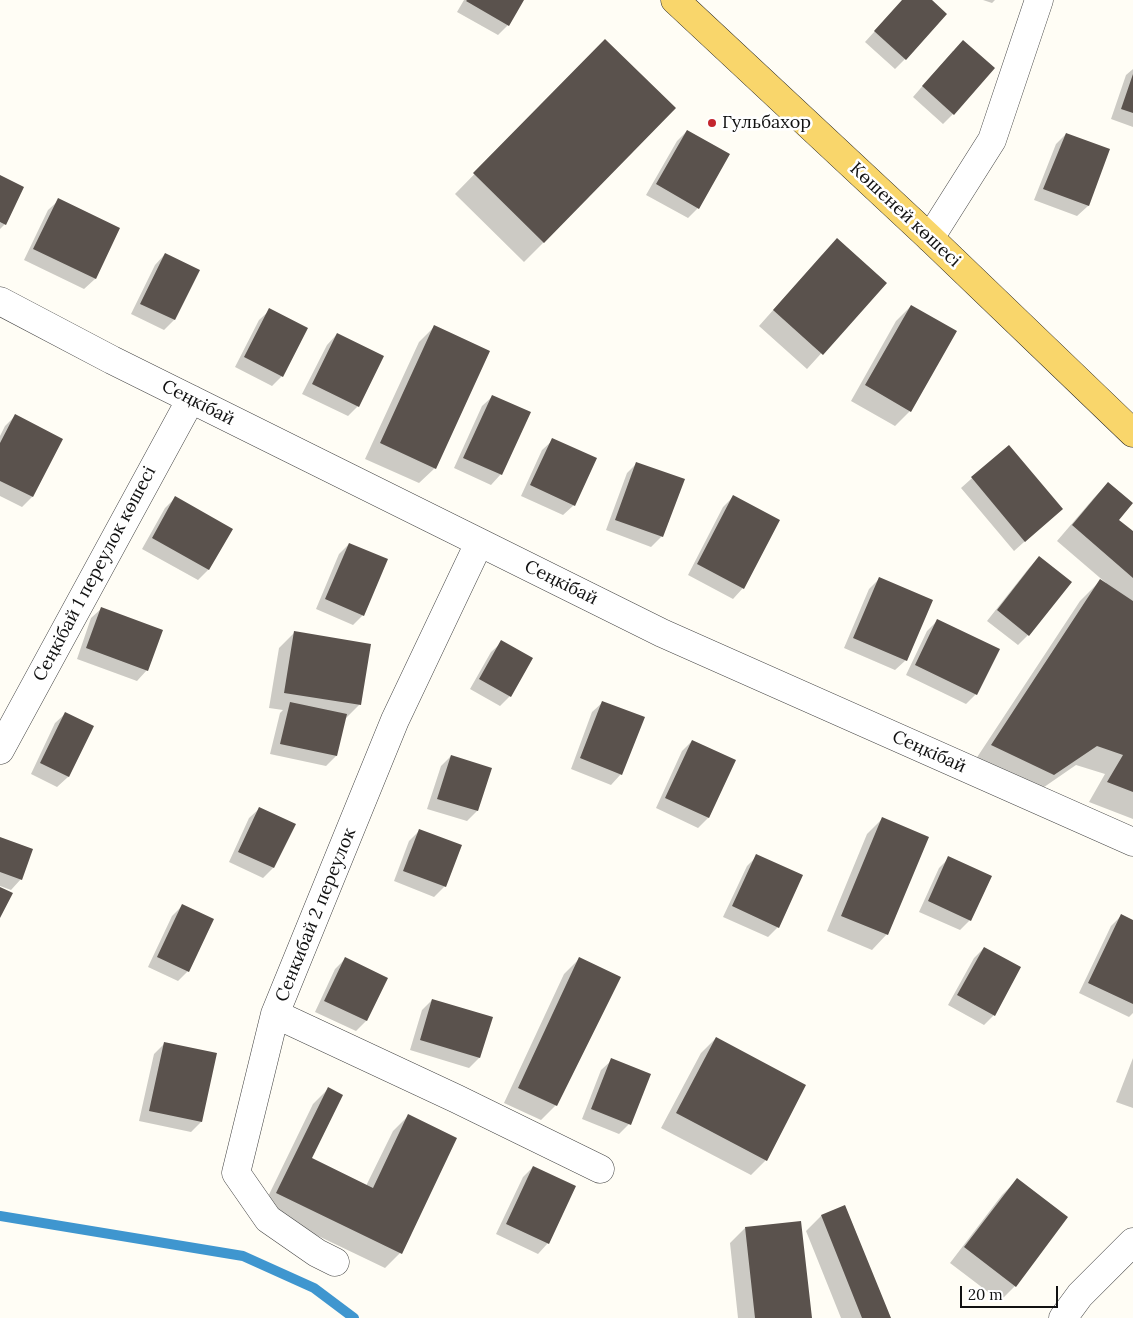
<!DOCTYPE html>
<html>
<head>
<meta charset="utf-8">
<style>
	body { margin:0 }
	#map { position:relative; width:1133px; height:1318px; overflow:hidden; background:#fffdf5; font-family:Lora,serif }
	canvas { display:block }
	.scale { position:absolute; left:960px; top:1286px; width:98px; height:22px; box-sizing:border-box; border:2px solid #111; border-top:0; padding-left:6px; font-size:15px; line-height:18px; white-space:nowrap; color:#111; -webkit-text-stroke:4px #fff; paint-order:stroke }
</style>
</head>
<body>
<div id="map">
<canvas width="1133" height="1318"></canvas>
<div class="scale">20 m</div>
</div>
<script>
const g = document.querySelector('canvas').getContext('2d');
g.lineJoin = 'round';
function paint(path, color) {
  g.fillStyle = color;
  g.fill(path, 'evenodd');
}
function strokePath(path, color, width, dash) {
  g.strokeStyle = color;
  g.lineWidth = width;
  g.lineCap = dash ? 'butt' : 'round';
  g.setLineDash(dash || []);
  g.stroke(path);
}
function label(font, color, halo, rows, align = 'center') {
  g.font = font + ' Lora,serif';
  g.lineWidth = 5;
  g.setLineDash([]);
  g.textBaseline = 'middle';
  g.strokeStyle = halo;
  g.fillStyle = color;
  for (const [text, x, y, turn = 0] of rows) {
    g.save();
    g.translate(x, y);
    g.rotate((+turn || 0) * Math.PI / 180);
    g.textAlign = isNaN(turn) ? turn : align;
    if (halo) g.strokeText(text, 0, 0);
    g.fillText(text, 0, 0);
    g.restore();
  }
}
const shadow = new Path2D(`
	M 464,0 L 523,0 L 508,25 L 498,35 L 457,12 Z
	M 903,0 L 930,0 L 905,59 L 895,69 L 865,42 Z
	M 983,0 L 995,0 L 992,3 Z
	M 953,51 L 953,114 L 943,124 L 913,97 Z
	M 586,60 L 544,242 L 524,262 L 455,194 Z
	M 1133,69 L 1133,127 L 1111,119 L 1126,75 Z
	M 687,131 L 698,208 L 688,218 L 646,195 L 677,141 Z
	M 1066,134 L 1109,150 L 1088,206 L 1077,216 L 1034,200 L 1056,144 Z
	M 0,177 L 5,224 L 0,229 Z
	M 59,200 L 119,229 L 95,279 L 84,289 L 24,260 L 48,210 Z
	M 165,254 L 198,270 L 174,320 L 164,330 L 131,314 L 155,265 Z
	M 822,255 L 885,283 L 807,369 L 759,326 Z
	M 911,306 L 910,411 L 895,426 L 851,401 L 896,321 Z
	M 270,310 L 282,376 L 272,386 L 235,367 L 259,320 Z
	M 434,327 L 435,468 L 419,483 L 365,459 L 419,342 Z
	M 337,334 L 358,406 L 348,416 L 302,394 L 327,345 Z
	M 493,396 L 501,474 L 491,485 L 454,468 L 482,406 Z
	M 15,416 L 61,439 L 32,497 L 22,507 L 0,496 L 0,436 L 5,426 Z
	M 553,440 L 574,505 L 563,515 L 521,496 L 542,450 Z
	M 1008,446 L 1061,509 L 1014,551 L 961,488 Z
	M 637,463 L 662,536 L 651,547 L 606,530 L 627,473 Z
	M 1108,483 L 1118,520 L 1133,533 L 1133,819 L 1089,802 L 1105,774 L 1076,765 L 1034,794 L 972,765 L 1080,601 L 1100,581 L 1105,584 L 1106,583 L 1057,541 L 1093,499 Z
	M 733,497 L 743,588 L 733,599 L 688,575 L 723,507 Z
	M 175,498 L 231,529 L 208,570 L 198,580 L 142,549 L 165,508 Z
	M 349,544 L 363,615 L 353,625 L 316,609 L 339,554 Z
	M 1039,557 L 1028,635 L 1018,645 L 987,621 L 1029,568 Z
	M 879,579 L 906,660 L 895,670 L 844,648 L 869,589 Z
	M 102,608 L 147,670 L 137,681 L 77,659 L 91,618 Z
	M 938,620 L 976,694 L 966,704 L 906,675 L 927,631 Z
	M 294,633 L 360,704 L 345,719 L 336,756 L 326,766 L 270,754 L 280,713 L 283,710 L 269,708 L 279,648 Z
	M 502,642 L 510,696 L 500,706 L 470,689 L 491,652 Z
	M 603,702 L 621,774 L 611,785 L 571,769 L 592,712 Z
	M 66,713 L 92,726 L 68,777 L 57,787 L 31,774 L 55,723 Z
	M 692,741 L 734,761 L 708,818 L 698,828 L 656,808 L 682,751 Z
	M 451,756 L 477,811 L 467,821 L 427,809 L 441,766 Z
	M 260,808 L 273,868 L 263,878 L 229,862 L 249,818 Z
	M 883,818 L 887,934 L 872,950 L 827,931 L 867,834 Z
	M 419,831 L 445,886 L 434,897 L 394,881 L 409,841 Z
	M 0,838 L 21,879 L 11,890 L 0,886 Z
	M 757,856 L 778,927 L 768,937 L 723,917 L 747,866 Z
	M 949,858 L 970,920 L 960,930 L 919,912 L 939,868 Z
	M 182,906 L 188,971 L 178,981 L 148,967 L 172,916 Z
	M 1121,916 L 1133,921 L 1133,1013 L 1129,1017 L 1079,993 L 1111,926 Z
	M 984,948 L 994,1015 L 984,1025 L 948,1005 L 974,958 Z
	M 345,959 L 386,978 L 366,1021 L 356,1031 L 315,1012 L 335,969 Z
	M 579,959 L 556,1105 L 541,1120 L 504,1103 L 564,974 Z
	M 432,1000 L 491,1018 L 479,1058 L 469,1068 L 410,1050 L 422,1010 Z
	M 716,1038 L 766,1160 L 751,1175 L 661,1128 L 701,1053 Z
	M 164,1044 L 201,1122 L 191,1132 L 139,1121 L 154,1054 Z
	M 1133,1058 L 1133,1108 L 1116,1102 Z
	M 612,1060 L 629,1124 L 619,1134 L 582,1119 L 601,1070 Z
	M 328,1089 L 311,1159 L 366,1186 L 393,1131 L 408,1116 L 400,1253 L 385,1268 L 262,1209 L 313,1104 Z
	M 533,1167 L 548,1243 L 538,1254 L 496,1234 L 523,1177 Z
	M 1017,1180 L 1015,1286 L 1000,1301 L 950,1263 L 1002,1195 Z
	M 845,1206 L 890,1318 L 841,1318 L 806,1231 L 821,1216 Z
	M 745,1228 L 810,1318 L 738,1318 L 730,1243 Z`);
const stream = new Path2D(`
	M 0,1216 L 243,1256 L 314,1288 L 354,1318`);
const building = new Path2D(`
	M 467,0 L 524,0 L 509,26 L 466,1 Z
	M 902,0 L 932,0 L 947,14 L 906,60 L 874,31 Z
	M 605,39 L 676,108 L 544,243 L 473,173 Z
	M 963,40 L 995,68 L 954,115 L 922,86 Z
	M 1133,74 L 1133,113 L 1121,109 Z
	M 687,130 L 730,154 L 699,209 L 656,184 Z
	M 1066,133 L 1110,149 L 1089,206 L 1043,189 Z
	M 0,175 L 24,187 L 6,225 L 0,222 Z
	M 58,198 L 120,228 L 96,279 L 33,249 Z
	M 837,238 L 887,283 L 823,355 L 773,310 Z
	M 165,253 L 200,270 L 175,320 L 140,304 Z
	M 911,305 L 957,331 L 911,412 L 865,385 Z
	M 269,308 L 308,328 L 283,377 L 244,357 Z
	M 434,325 L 490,351 L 436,469 L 380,443 Z
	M 337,333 L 384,356 L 359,407 L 312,384 Z
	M 492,395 L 531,412 L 502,475 L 463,458 Z
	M 15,414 L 63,439 L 33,497 L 0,481 L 0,443 Z
	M 552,438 L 597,458 L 575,506 L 530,485 Z
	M 1009,445 L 1063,509 L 1025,542 L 971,477 Z
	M 636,462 L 685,479 L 663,537 L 615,520 Z
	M 1108,482 L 1133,503 L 1119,520 L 1133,531 L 1133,578 L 1072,525 Z
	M 733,495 L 780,520 L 744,589 L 697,564 Z
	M 175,496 L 233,529 L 209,570 L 152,538 Z
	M 349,543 L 388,559 L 364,616 L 325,599 Z
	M 1039,556 L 1072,582 L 1029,636 L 997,610 Z
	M 879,577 L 933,600 L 907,661 L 853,638 Z
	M 1100,579 L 1133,601 L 1133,792 L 1107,782 L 1123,755 L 1097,746 L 1054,775 L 991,745 Z
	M 101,607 L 163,630 L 148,671 L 86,648 Z
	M 937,619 L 1000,649 L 977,695 L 915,665 Z
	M 294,631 L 371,644 L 361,705 L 284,693 Z
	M 501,640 L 533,658 L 511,697 L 479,679 Z
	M 602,701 L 645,717 L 622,775 L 580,758 Z
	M 290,702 L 347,714 L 337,756 L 280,744 Z
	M 65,712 L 94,726 L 69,777 L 40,763 Z
	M 692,740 L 736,760 L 709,818 L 665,798 Z
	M 451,755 L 492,768 L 478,811 L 437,799 Z
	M 259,807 L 296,824 L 274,868 L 238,852 Z
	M 882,817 L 929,837 L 888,935 L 841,916 Z
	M 419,829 L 462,845 L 446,887 L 403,871 Z
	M 0,837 L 33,849 L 22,880 L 0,872 Z
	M 756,854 L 803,875 L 779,928 L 732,906 Z
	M 948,856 L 992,876 L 971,921 L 928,901 Z
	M 0,887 L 13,893 L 0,918 Z
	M 182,904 L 214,919 L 189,972 L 157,957 Z
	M 1121,914 L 1133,920 L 1133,1004 L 1088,983 Z
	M 984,947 L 1021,967 L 995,1016 L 957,995 Z
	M 345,957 L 388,978 L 367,1021 L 324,1001 Z
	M 579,957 L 621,977 L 557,1106 L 518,1088 Z
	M 432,999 L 493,1017 L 480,1058 L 420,1040 Z
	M 716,1037 L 806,1085 L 767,1161 L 676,1113 Z
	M 164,1042 L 217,1053 L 202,1122 L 149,1111 Z
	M 611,1058 L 651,1074 L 631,1125 L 591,1109 Z
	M 328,1087 L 343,1095 L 312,1158 L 373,1188 L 408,1114 L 457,1138 L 402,1254 L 276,1193 Z
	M 533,1166 L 576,1186 L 549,1244 L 506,1224 Z
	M 1017,1178 L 1068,1217 L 1016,1287 L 964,1247 Z
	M 845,1205 L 891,1318 L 862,1318 L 821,1215 Z
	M 801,1221 L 812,1318 L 755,1318 L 745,1227 Z`);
const minor = new Path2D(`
	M 930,238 L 992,140 L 1039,0
	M 0,301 L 112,360 L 662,633 L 1133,842
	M 0,750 L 191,399
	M 275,1014 L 457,1099 L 600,1169
	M 335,1262 L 317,1253 L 268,1219 L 236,1173 L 275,1014 L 395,720 L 479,543
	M 1063,1318 L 1080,1295 L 1133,1242`);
const major = new Path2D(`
	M 675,0 L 930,238 L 1133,433`);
const markers = [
	[712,123,5,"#c4262e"]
];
const poiNames = [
	["Гульбахор",722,123]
];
const streetNames = [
	["Көшеней көшесі",905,215,43],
	["Сеңкібай",198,403,27],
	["Сеңкібай 1 переулок көшесі",95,574,-62],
	["Сеңкібай",561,583,26],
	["Сеңкібай",929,752,24],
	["Сенкибай 2 переулок",316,915,-68]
];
paint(shadow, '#0003');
strokePath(stream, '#3f96cf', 10);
paint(building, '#5a524d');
strokePath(minor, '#444', 29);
strokePath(major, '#222', 29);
strokePath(minor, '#fff', 28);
strokePath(major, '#f9d66b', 28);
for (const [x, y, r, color] of markers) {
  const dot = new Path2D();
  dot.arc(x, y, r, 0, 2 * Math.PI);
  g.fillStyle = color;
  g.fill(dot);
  strokePath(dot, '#fff', 2);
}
label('18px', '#111', '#fff', poiNames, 'left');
label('18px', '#111', '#fff', streetNames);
</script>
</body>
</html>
